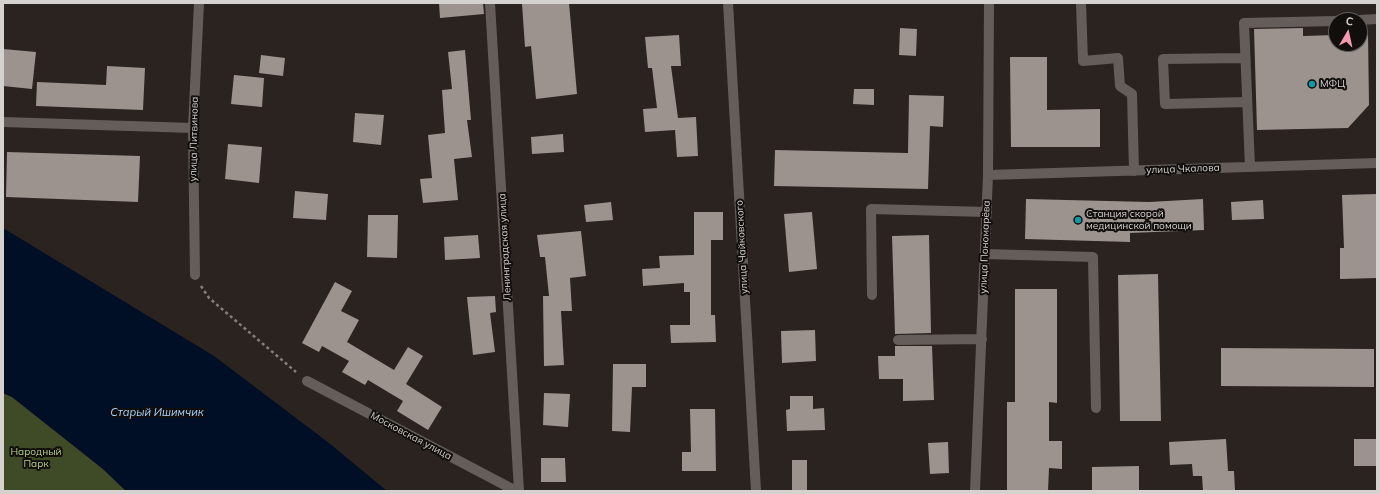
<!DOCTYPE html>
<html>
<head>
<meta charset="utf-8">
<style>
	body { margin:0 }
	#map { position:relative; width:1380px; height:494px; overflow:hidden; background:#2a2320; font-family:Mulish,sans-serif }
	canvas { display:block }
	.frame { position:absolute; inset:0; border:4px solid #d5d1cf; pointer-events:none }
	.north { position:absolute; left:1328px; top:12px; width:40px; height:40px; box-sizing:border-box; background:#110e0c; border:1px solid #5f5c5a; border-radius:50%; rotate:9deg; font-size:11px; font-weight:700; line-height:16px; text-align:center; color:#d5d1cf }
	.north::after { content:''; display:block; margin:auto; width:14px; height:18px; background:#f39aac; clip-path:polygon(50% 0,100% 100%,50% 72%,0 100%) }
</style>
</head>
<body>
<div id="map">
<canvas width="1380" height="494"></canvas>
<div class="frame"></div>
<div class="north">С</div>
</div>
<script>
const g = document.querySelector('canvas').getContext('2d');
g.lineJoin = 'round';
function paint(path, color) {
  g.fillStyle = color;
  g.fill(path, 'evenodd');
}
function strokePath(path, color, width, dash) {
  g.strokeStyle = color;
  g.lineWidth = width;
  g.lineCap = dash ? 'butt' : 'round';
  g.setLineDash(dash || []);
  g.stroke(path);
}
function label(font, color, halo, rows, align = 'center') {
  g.font = font + ' Mulish,sans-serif';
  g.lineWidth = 4;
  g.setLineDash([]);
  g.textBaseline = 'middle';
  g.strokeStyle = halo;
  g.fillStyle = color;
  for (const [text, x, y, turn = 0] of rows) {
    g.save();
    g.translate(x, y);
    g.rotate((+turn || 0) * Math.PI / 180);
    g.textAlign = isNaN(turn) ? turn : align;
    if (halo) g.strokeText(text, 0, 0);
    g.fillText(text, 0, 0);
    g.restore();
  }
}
const green = new Path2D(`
	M 3,393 L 12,397 L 103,469 L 126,491 L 3,491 Z`);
const water = new Path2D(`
	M 3,228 L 214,356 L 329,443 L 387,491 L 126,491 L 103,469 L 12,397 L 3,393 Z`);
const building = new Path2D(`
	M 439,3 L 483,3 L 484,14 L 440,18 Z
	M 569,3 L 577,94 L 536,99 L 531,46 L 525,47 L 522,4 Z
	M 900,28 L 917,29 L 916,56 L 899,55 Z
	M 1303,28 L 1303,36 L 1336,35 L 1336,44 L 1360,44 L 1360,34 L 1368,34 L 1369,105 L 1348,128 L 1257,130 L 1254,29 Z
	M 679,35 L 681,66 L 671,66 L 678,118 L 696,117 L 698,156 L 677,157 L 675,130 L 645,132 L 643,109 L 657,108 L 652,68 L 648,68 L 645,37 Z
	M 3,49 L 36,52 L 32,89 L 3,86 Z
	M 465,50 L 471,120 L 467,120 L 472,157 L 454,159 L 458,200 L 423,203 L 420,179 L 432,178 L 428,135 L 445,133 L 442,90 L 452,89 L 448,52 Z
	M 261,55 L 285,58 L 283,76 L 259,73 Z
	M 1010,57 L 1047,57 L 1047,110 L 1100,109 L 1100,147 L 1011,147 Z
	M 107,66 L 145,68 L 143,110 L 36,106 L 37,82 L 106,85 Z
	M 234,75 L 264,78 L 262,107 L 231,104 Z
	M 854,89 L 874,89 L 874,105 L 853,104 Z
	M 909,95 L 944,96 L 943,127 L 930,126 L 928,189 L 774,186 L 775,150 L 908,153 Z
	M 355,113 L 384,115 L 381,145 L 353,142 Z
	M 563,134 L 564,152 L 532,154 L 531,137 Z
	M 228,144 L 262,147 L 259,183 L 225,179 Z
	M 7,152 L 140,156 L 138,202 L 6,197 Z
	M 295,191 L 328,194 L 326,220 L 293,218 Z
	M 1377,194 L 1377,278 L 1340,279 L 1340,248 L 1344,248 L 1342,195 Z
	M 1026,199 L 1149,202 L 1203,199 L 1204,230 L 1130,233 L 1130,242 L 1025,239 Z
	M 1263,200 L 1264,219 L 1232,220 L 1231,202 Z
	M 611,202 L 613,220 L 586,222 L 584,205 Z
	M 694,212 L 723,212 L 723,240 L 711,240 L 711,315 L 715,315 L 716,342 L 671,343 L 670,325 L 690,325 L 690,292 L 684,292 L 684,283 L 643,286 L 642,269 L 660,268 L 659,256 L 694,255 Z
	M 812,212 L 817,269 L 789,272 L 784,214 Z
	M 368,215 L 398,215 L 397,258 L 367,257 Z
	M 581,231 L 586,276 L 570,278 L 572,311 L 561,311 L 564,365 L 544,366 L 543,296 L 549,296 L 545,257 L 540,257 L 537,235 Z
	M 478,235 L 480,258 L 445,260 L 444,237 Z
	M 929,235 L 931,333 L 895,334 L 892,236 Z
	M 1158,274 L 1161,421 L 1120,421 L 1118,275 Z
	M 335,282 L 352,291 L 341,311 L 359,320 L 347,342 L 394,370 L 408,347 L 423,356 L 406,384 L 442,407 L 428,430 L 397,411 L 403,401 L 368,380 L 365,385 L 342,372 L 349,361 L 322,346 L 319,352 L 302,343 Z
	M 1015,289 L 1057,289 L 1057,403 L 1049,402 L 1049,441 L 1062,441 L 1062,469 L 1049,468 L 1048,491 L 1007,491 L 1007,402 L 1015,402 Z
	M 495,296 L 496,312 L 490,313 L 495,352 L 473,355 L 467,297 Z
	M 815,330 L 816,361 L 782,363 L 781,331 Z
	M 895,346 L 932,346 L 934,400 L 903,401 L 903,379 L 879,379 L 878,356 L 895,356 Z
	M 1221,348 L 1374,349 L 1374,387 L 1221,386 Z
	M 613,364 L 646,364 L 646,387 L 632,387 L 630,432 L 612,431 Z
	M 544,393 L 570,394 L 568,427 L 543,425 Z
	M 790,396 L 813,396 L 813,409 L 824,408 L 825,430 L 787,431 L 786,410 L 790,409 Z
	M 690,409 L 715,409 L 716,471 L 682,471 L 682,452 L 691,452 Z
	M 1226,439 L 1228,471 L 1234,471 L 1235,491 L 1203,491 L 1202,476 L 1193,476 L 1192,464 L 1170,465 L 1169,442 Z
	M 1354,439 L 1377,439 L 1377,466 L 1354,466 Z
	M 948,442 L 949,473 L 930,474 L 928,443 Z
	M 541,458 L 565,458 L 566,482 L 541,482 Z
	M 792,460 L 807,460 L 807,491 L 792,491 Z
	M 1139,466 L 1139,491 L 1092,491 L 1092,467 Z`);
const path = new Path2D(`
	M 201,286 L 209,298 L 296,372`);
const minor = new Path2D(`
	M 490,3 L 519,491
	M 728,3 L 756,491
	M 1081,3 L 1083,61 L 1118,58 L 1120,86 L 1132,94 L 1134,171
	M 1359,20 L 1377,19
	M 1245,58 L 1163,59 L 1165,104 L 1247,102
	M 3,122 L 193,128
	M 1250,167 L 1244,23 L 1336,21
	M 988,175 L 1377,163
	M 985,254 L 1093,257 L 1096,408
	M 195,275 L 193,128 L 199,3
	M 872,295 L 871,209 L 987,212
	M 898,340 L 982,339
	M 307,381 L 516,491
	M 975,491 L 988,175 L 989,3`);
const markers = [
	[1312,84,4,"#0f9aa8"],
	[1078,220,4,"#0f9aa8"]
];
const poiNames = [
	["МФЦ",1320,84],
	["Станция скорой",1086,214],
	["медицинской помощи",1086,226]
];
const streetNames = [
	["улица Литвинова",194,139,-89],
	["улица Чкалова",1183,169,-2],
	["Ленинградская улица",505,247,-93],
	["улица Чайковского",742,247,-93],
	["улица Пономарёва",985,247,-88],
	["Московская улица",411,436,28]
];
const parkNames = [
	["Народный",36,452],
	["Парк",36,464]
];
const waterNames = [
	["Старый Ишимчик",157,413]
];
paint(green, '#3f4b27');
paint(water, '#000f25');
paint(building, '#9c938f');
strokePath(path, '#847f7c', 2.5, [3, 3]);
strokePath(minor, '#655d59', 10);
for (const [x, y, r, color] of markers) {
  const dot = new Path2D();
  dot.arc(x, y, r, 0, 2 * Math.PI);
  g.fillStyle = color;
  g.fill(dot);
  strokePath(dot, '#110e0c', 1.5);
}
label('10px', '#d5d1cf', '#110e0c', poiNames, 'left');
label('10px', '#d5d1cf', '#110e0c', streetNames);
label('10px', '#b7cf89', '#110e0c', parkNames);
label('italic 11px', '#a9d1ff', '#110e0c', waterNames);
</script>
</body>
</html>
